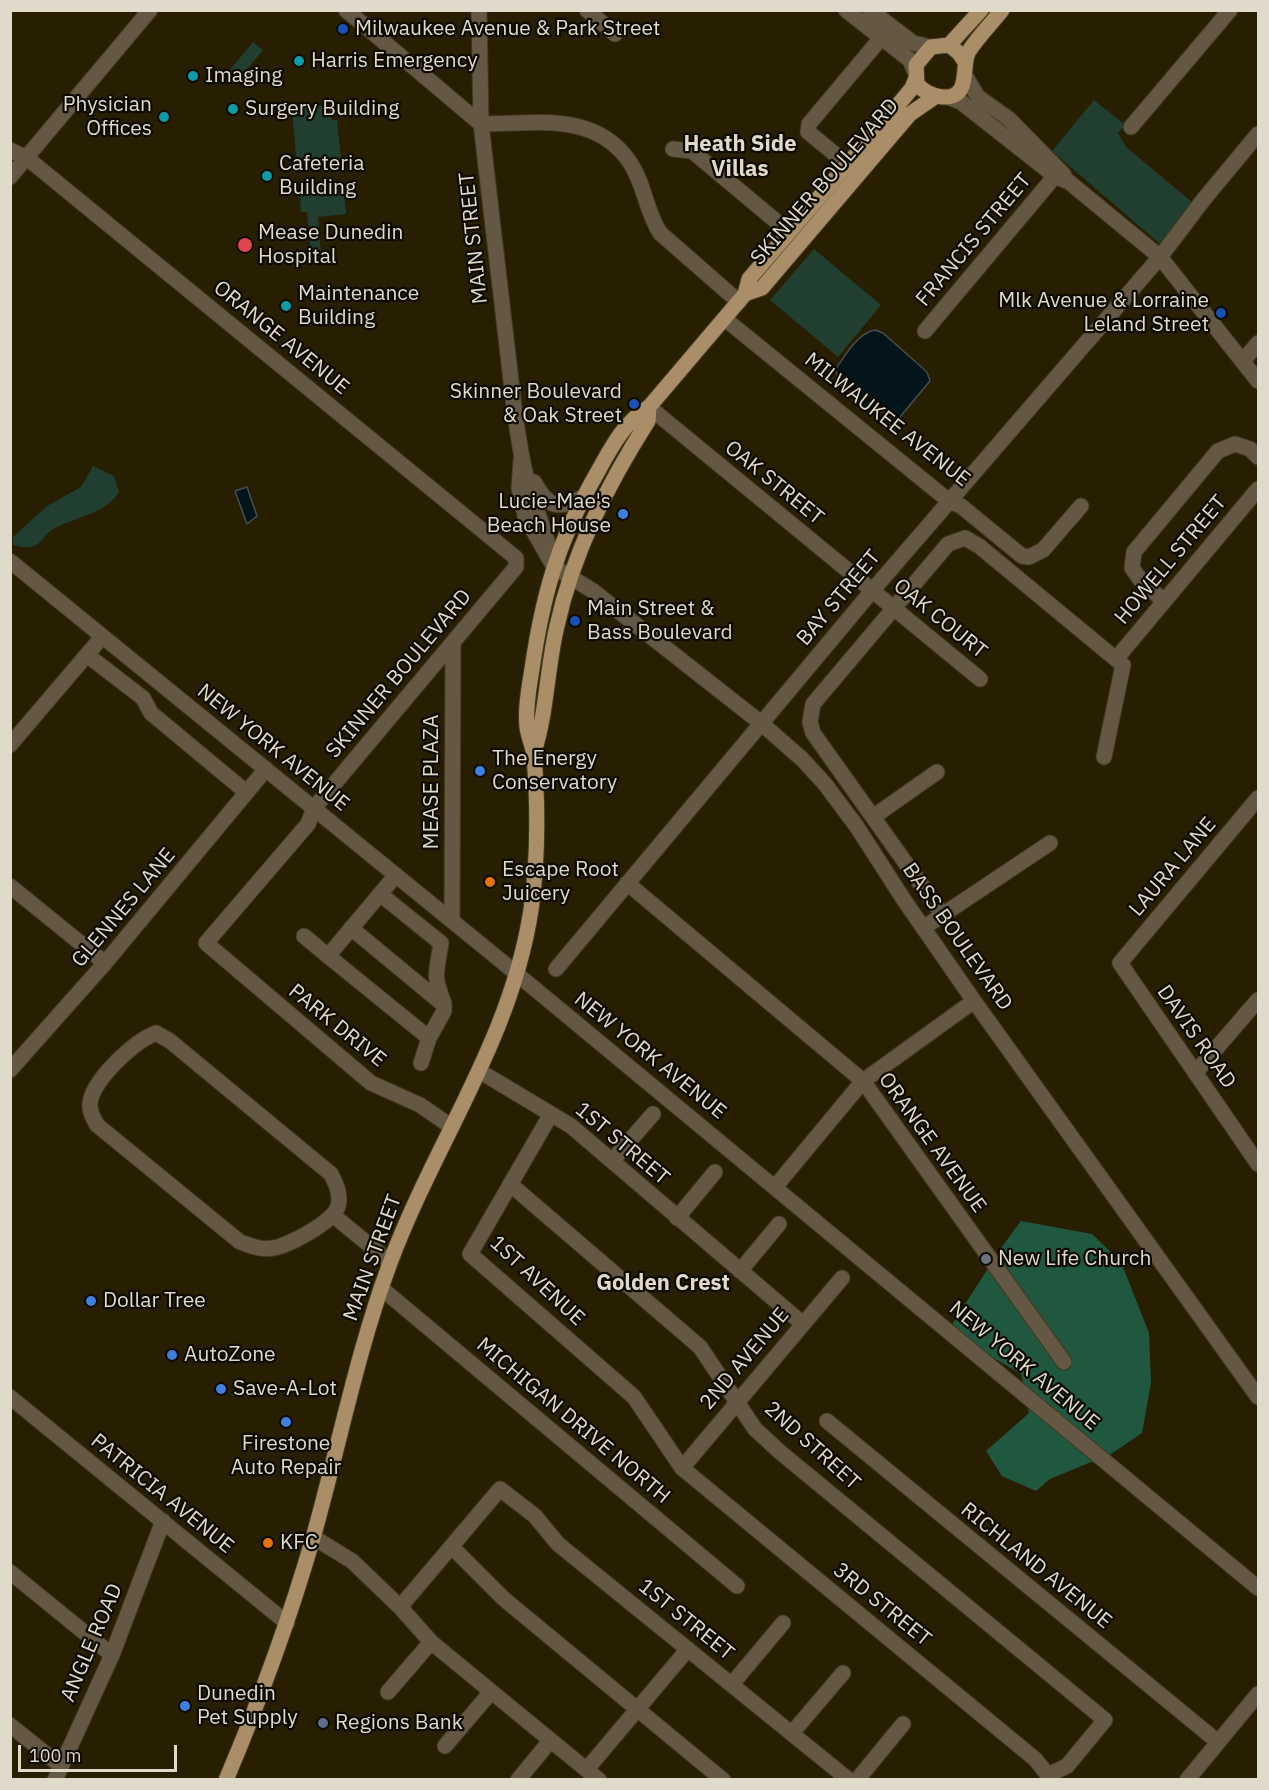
<!DOCTYPE html>
<html>
<head>
<meta charset="utf-8">
<style>
	body { margin:0 }
	#map { position:relative; width:1269px; height:1790px; overflow:hidden; background:#281f03; font-family:"IBM Plex Sans",sans-serif }
	canvas { display:block }
	.frame { position:absolute; inset:0; border:12px solid #dfdac9; pointer-events:none }
	.scale { position:absolute; left:18px; top:1745px; width:159px; height:27px; box-sizing:border-box; border:3px solid #dfdac9; border-top:0; padding-left:8px; font-size:18px; line-height:21px; white-space:nowrap; color:#dfdac9; -webkit-text-stroke:4px #0d0a02; paint-order:stroke }
</style>
</head>
<body>
<div id="map">
<canvas width="1269" height="1790"></canvas>
<div class="frame"></div>
<div class="scale">100 m</div>
</div>
<script>
const g = document.querySelector('canvas').getContext('2d');
g.lineJoin = 'round';
function paint(path, color) {
  g.fillStyle = color;
  g.fill(path, 'evenodd');
}
function strokePath(path, color, width, dash) {
  g.strokeStyle = color;
  g.lineWidth = width;
  g.lineCap = dash ? 'butt' : 'round';
  g.setLineDash(dash || []);
  g.stroke(path);
}
function label(font, color, halo, rows, align = 'center') {
  g.font = font + ' "IBM Plex Sans",sans-serif';
  g.lineWidth = 4.5;
  g.setLineDash([]);
  g.textBaseline = 'middle';
  g.strokeStyle = halo;
  g.fillStyle = color;
  for (const [text, x, y, turn = 0] of rows) {
    g.save();
    g.translate(x, y);
    g.rotate((+turn || 0) * Math.PI / 180);
    g.textAlign = isNaN(turn) ? turn : align;
    if (halo) g.strokeText(text, 0, 0);
    g.fillText(text, 0, 0);
    g.restore();
  }
}
const green = new Path2D(`
	M 253,42 L 263,50 L 239,79 L 229,71 Z
	M 1094,100 L 1125,125 L 1118,133 L 1126,147 L 1194,204 L 1160,244 L 1052,151 Z
	M 330,105 L 332,120 L 337,120 L 341,158 L 311,161 L 311,165 L 297,166 L 292,109 Z
	M 343,183 L 346,214 L 318,217 L 321,254 L 311,255 L 307,212 L 301,212 L 299,187 Z
	M 814,249 L 881,305 L 838,357 L 770,300 Z
	M 93,466 L 114,476 L 119,492 C 105,515 72,517 50,531 C 45,535 42,542 36,545 C 29,549 21,547 13,545 L 13,537 L 47,506 L 81,487 Z`);
const forest = new Path2D(`
	M 1021,1221 L 1092,1234 L 1121,1262 L 1149,1333 L 1151,1383 L 1142,1433 L 1108,1456 L 1024,1386 L 1021,1374 L 987,1354 L 951,1326 L 989,1267 L 1062,1370 L 1071,1364 L 995,1256 Z
	M 1027,1403 L 1096,1460 L 1050,1479 L 1036,1491 L 1002,1476 L 986,1451 L 1029,1413 Z`);
const water = new Path2D(`
	M 875,330 L 883,333 L 927,372 L 930,381 L 899,418 L 885,411 L 872,414 L 838,382 L 836,369 C 845,355 858,333 875,330 Z
	M 247,487 L 257,516 L 247,524 L 235,491 Z`);
const minor = new Path2D(`
	M 346,10 L 481,124 C 534,124 594,111 629,161 C 644,182 646,211 660,233 L 739,302
	M 479,10 L 481,124 L 515,415 C 520,447 524,478 536,508 C 542,526 548,540 552,558
	M 587,10 L 615,34
	M 846,10 L 910,60 L 915,72
	M 870,10 L 913,43 L 931,47
	M 966,77 L 978,97 L 1009,119 L 1064,175
	M 948,97 L 961,102 L 1055,176 L 1069,182 L 1160,257 L 1258,381
	M 1131,127 L 1230,10
	M 673,149 L 692,151 L 777,222
	M 10,150 L 27,158 L 516,558 L 516,567 L 314,808 L 308,824 L 206,943 L 371,1083 L 420,1105 L 452,1127
	M 836,155 L 808,132 L 809,124 L 881,38
	M 10,177 L 150,10
	M 725,319 L 949,501 L 961,506 L 1022,556 L 1029,557 L 1043,550 L 1081,506
	M 925,331 L 1055,176
	M 1243,361 L 1258,343
	M 649,407 L 980,679
	M 521,460 L 519,488 L 525,516 L 554,567 L 593,591 L 761,723 L 802,759 L 825,784 L 857,827 L 904,900 L 974,1001 L 1258,1397
	M 534,482 C 548,507 557,511 583,497
	M 10,561 L 500,960 L 1258,1588
	M 1164,601 L 1142,582 L 1132,568 L 1134,552 L 1218,451 L 1235,444 L 1250,449 L 1258,457
	M 87,655 L 143,698 L 151,713 L 246,792
	M 1116,659 L 1258,489
	M 10,745 L 102,637
	M 1258,798 L 1120,963 L 1258,1164
	M 873,817 L 937,772
	M 627,883 L 863,1081 L 1064,1362
	M 10,886 L 105,963
	M 380,894 L 441,943 C 437,972 432,974 444,1003
	M 942,914 L 813,733 L 810,722 L 813,704 L 948,544 L 965,538 L 979,546 L 1123,665 L 1104,757
	M 452,921 L 453,643
	M 351,928 L 444,1005 L 444,1011 L 429,1038 L 328,956 L 396,875
	M 923,928 L 1050,843
	M 304,936 L 328,956
	M 556,969 L 872,591 L 1160,257 L 1204,199 L 1258,134
	M 156,1033 L 170,1041 L 331,1174 C 336,1184 341,1194 338,1206 C 335,1221 288,1246 273,1248 C 260,1250 252,1246 240,1242 L 97,1125 C 93,1118 89,1111 90,1103 C 93,1079 135,1041 156,1033 Z
	M 421,1063 L 429,1038
	M 10,1070 L 105,963 L 266,769
	M 481,1072 L 571,1126 L 803,1324
	M 1195,1073 L 1258,1000
	M 551,1114 L 470,1254 L 634,1397 L 682,1468 L 1035,1759 L 1048,1775 L 1047,1780
	M 612,1161 L 653,1114
	M 510,1184 L 700,1347 L 755,1429 L 780,1452 L 1105,1720 L 1067,1766 L 1048,1775
	M 775,1187 L 863,1081 L 974,1001
	M 334,1216 L 390,1262
	M 677,1218 L 715,1172
	M 740,1271 L 779,1224
	M 381,1288 L 737,1586
	M 10,1397 L 287,1623
	M 827,1421 L 1218,1742
	M 682,1468 L 842,1278
	M 313,1537 L 352,1561 L 400,1607 L 431,1642 L 599,1780
	M 452,1547 L 504,1599 L 723,1780
	M 10,1572 L 112,1655
	M 400,1607 L 500,1489 L 535,1516 L 558,1544 L 849,1780
	M 732,1684 L 783,1623
	M 388,1692 L 431,1642
	M 10,1725 L 61,1766
	M 792,1733 L 843,1673
	M 445,1746 L 491,1692
	M 587,1769 L 688,1649
	M 55,1780 L 112,1655 L 163,1521
	M 518,1780 L 550,1741
	M 857,1780 L 903,1724
	M 1187,1780 L 1258,1694`);
const major = new Path2D(`
	M 949,45 L 981,10
	M 965,62 L 959,53 L 949,45 L 931,47 L 916,65 L 917,84 C 923,91 932,96 942,97 C 973,99 960,65 969,51 C 978,37 991,24 1002,10
	M 745,294 L 749,279 L 889,116 L 912,88 L 916,78
	M 534,752 C 547,712 547,667 557,626 C 573,552 608,484 648,421 L 649,407
	M 226,1780 C 260,1700 289,1621 313,1538 C 339,1446 357,1352 390,1263 C 435,1142 511,1040 531,910 C 538,860 538,806 534,756 C 533,746 528,737 527,727 C 525,708 529,688 532,669 C 542,600 557,543 592,482 C 608,454 621,424 649,407 L 745,294 L 762,288 L 910,114 L 936,96`);
const markers = [
	[343,29,6,"#1a4fb4"],
	[299,61,6,"#0f9aa8"],
	[193,76,6,"#0f9aa8"],
	[233,109,6,"#0f9aa8"],
	[164,117,6,"#0f9aa8"],
	[267,176,6,"#0f9aa8"],
	[245,245,8,"#e0444e"],
	[286,306,6,"#0f9aa8"],
	[1221,313,6,"#1a4fb4"],
	[634,404,6,"#1a4fb4"],
	[623,514,6,"#3f7fe0"],
	[575,621,6,"#1a4fb4"],
	[480,771,6,"#3f7fe0"],
	[490,882,6,"#e8710a"],
	[986,1259,6,"#6b7280"],
	[91,1301,6,"#3f7fe0"],
	[172,1355,6,"#3f7fe0"],
	[221,1389,6,"#3f7fe0"],
	[286,1422,6,"#3f7fe0"],
	[268,1543,6,"#e8710a"],
	[185,1706,6,"#3f7fe0"],
	[323,1723,6,"#5c6f8a"]
];
const poiNames = [
	["Milwaukee Avenue & Park Street",355,29],
	["Harris Emergency",311,61],
	["Imaging",205,76],
	["Physician",152,105,"right"],
	["Offices",152,129,"right"],
	["Surgery Building",245,109],
	["Cafeteria",279,164],
	["Building",279,188],
	["Mease Dunedin",258,233],
	["Hospital",258,257],
	["Maintenance",298,294],
	["Building",298,318],
	["Mlk Avenue & Lorraine",1209,301,"right"],
	["Leland Street",1209,325,"right"],
	["Skinner Boulevard",622,392,"right"],
	["& Oak Street",622,416,"right"],
	["Lucie-Mae's",611,502,"right"],
	["Beach House",611,526,"right"],
	["Main Street &",587,609],
	["Bass Boulevard",587,633],
	["The Energy",492,759],
	["Conservatory",492,783],
	["Escape Root",502,870],
	["Juicery",502,894],
	["New Life Church",998,1259],
	["Dollar Tree",103,1301],
	["AutoZone",184,1355],
	["Save-A-Lot",233,1389],
	["Firestone",286,1444,"center"],
	["Auto Repair",286,1468,"center"],
	["KFC",280,1543],
	["Dunedin",197,1694],
	["Pet Supply",197,1718],
	["Regions Bank",335,1723]
];
const streetNames = [
	["SKINNER BOULEVARD",825,182,-49],
	["MAIN STREET",474,238,-96],
	["FRANCIS STREET",974,240,-50],
	["ORANGE AVENUE",281,338,39],
	["MILWAUKEE AVENUE",887,420,38],
	["OAK STREET",774,483,39],
	["HOWELL STREET",1171,560,-50],
	["BAY STREET",839,598,-50],
	["OAK COURT",940,619,39],
	["SKINNER BOULEVARD",399,674,-50],
	["NEW YORK AVENUE",273,748,39],
	["MEASE PLAZA",432,782,-90],
	["LAURA LANE",1173,867,-50],
	["GLENNES LANE",124,908,-50],
	["BASS BOULEVARD",957,937,55],
	["PARK DRIVE",337,1026,39],
	["DAVIS ROAD",1196,1037,55],
	["NEW YORK AVENUE",650,1056,39],
	["ORANGE AVENUE",932,1143,54],
	["1ST STREET",622,1144,40],
	["MAIN STREET",373,1258,-70],
	["1ST AVENUE",537,1281,43],
	["2ND AVENUE",745,1359,-50],
	["NEW YORK AVENUE",1024,1366,40],
	["MICHIGAN DRIVE NORTH",573,1421,40],
	["2ND STREET",812,1446,42],
	["PATRICIA AVENUE",162,1494,39],
	["RICHLAND AVENUE",1036,1566,39],
	["3RD STREET",882,1605,39],
	["1ST STREET",686,1620,39],
	["ANGLE ROAD",92,1643,-67]
];
const neighbourhoodNames = [
	["Heath Side",740,145],
	["Villas",740,170],
	["Golden Crest",663,1284]
];
paint(green, '#213f30');
paint(forest, '#1f583f');
paint(water, '#03141b');
strokePath(water, '#454f4f', 1.5);
strokePath(minor, '#42391f', 17);
strokePath(major, '#42391f', 17);
strokePath(minor, '#645845', 15);
strokePath(major, '#a98e68', 15);
for (const [x, y, r, color] of markers) {
  const dot = new Path2D();
  dot.arc(x, y, r, 0, 2 * Math.PI);
  g.fillStyle = color;
  g.fill(dot);
  strokePath(dot, '#0d0a02', 2);
}
label('21px', '#dfdac9', '#0d0a02', poiNames, 'left');
label('21px', '#dfdac9', '#0d0a02', streetNames);
label('bold 22px', '#dfdac9', '#0d0a02', neighbourhoodNames);
</script>
</body>
</html>
